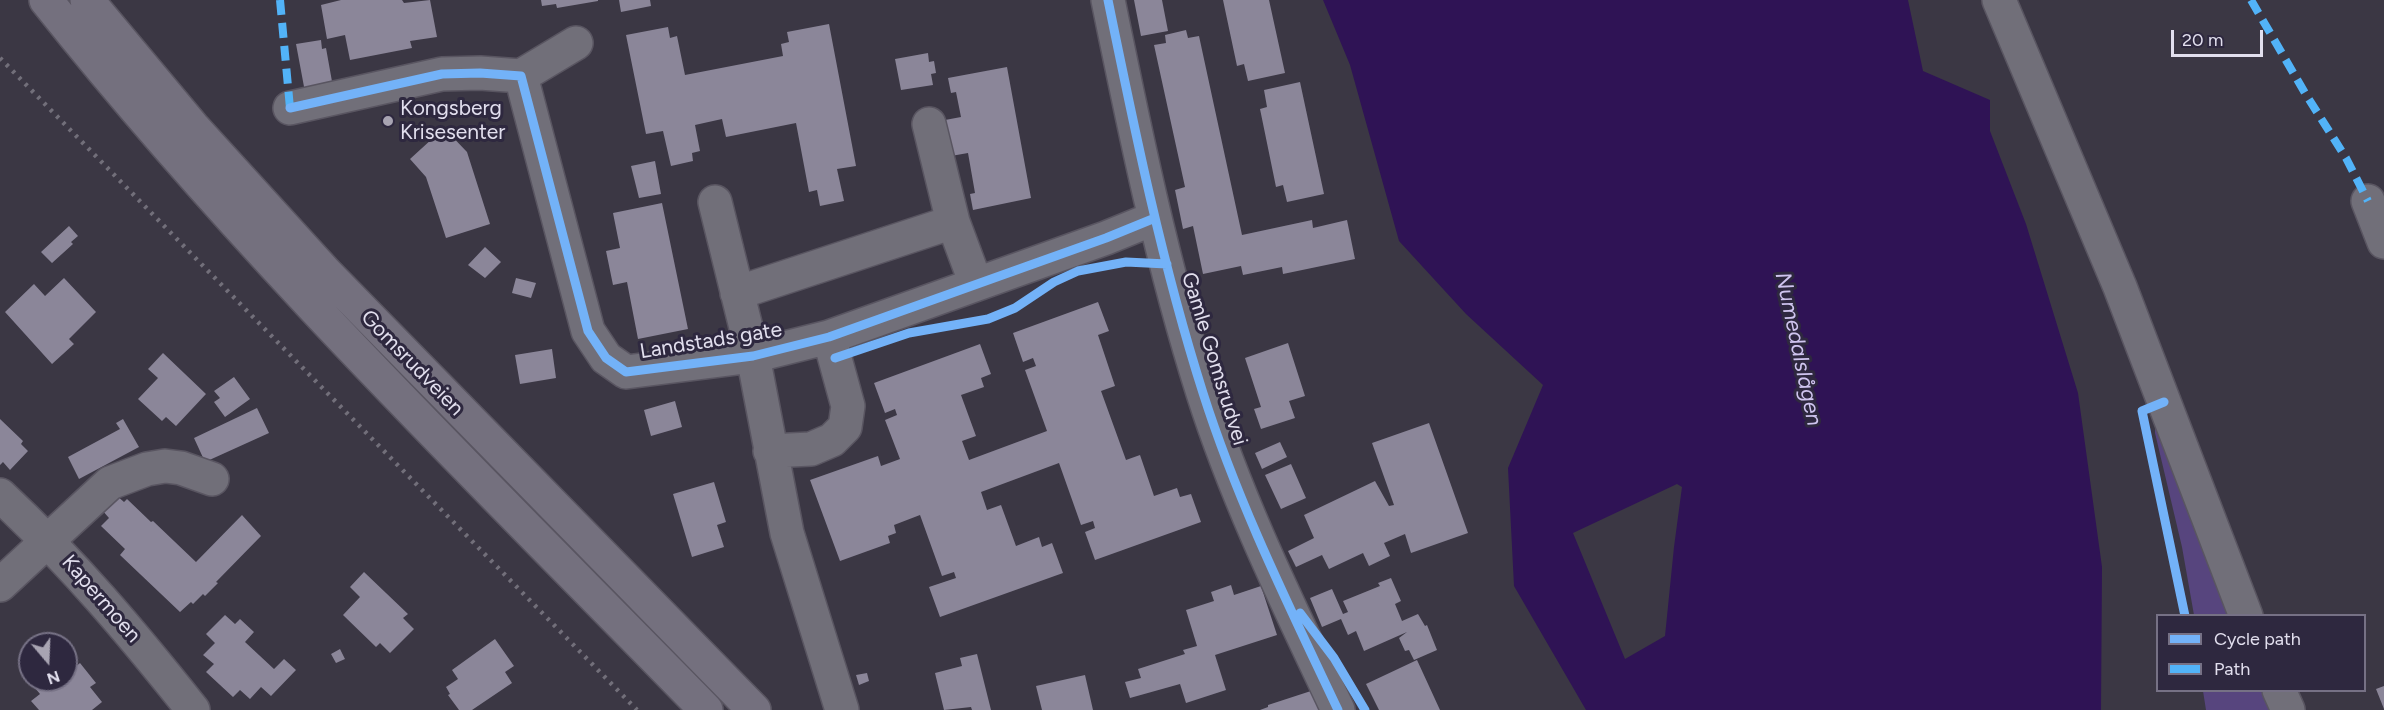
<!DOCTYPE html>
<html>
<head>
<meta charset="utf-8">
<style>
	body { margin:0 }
	#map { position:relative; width:2384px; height:710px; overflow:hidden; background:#3b3744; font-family:Figtree,sans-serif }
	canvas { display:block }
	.legend { position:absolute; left:2156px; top:614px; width:210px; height:78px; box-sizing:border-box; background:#2e283f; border:2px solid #767185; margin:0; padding:8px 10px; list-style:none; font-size:18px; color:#e2dfee }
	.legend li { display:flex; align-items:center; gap:12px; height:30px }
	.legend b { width:30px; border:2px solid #767185 }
	.north { position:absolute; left:18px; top:632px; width:60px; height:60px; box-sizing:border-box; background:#2e283f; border:2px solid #767185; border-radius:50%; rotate:161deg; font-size:16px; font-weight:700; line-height:24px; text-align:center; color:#e2dfee }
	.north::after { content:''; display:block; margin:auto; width:21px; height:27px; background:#a8a4b2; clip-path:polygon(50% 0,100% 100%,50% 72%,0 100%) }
	.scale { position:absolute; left:2171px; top:30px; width:92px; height:27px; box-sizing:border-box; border:3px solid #e2dfee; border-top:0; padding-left:8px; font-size:18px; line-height:21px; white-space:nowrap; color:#e2dfee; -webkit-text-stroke:4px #2e283f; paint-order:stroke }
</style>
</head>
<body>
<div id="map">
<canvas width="2384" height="710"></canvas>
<ul class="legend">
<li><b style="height:8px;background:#73b2f8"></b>Cycle path</li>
<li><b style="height:8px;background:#52b3f8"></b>Path</li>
</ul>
<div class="north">N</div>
<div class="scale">20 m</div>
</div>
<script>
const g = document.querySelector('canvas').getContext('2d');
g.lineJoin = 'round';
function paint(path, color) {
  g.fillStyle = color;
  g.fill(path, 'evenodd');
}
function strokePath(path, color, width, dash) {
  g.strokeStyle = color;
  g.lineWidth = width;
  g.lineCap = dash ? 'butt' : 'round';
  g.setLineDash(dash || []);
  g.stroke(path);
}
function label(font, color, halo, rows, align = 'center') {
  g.font = font + ' Figtree,sans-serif';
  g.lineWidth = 6;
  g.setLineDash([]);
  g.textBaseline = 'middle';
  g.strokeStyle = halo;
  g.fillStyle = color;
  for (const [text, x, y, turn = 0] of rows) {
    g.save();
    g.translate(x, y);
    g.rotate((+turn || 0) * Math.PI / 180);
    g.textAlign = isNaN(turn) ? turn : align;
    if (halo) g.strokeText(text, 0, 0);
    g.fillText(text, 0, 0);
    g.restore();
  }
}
const green = new Path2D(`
	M 2155,424 L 2238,615 L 2194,615 L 2182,547 L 2155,433 Z
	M 2203,691 L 2268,691 L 2276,710 L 2206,710 Z`);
const water = new Path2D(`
	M 1323,0 L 1908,0 L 1923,71 L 1990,100 L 1990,131 L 2026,224 L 2078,393 L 2102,567 L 2101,710 L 1586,710 L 1514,586 L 1508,468 L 1543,385 L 1466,314 L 1399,241 L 1350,65 ZM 1677,484 L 1682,487 L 1674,547 L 1665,636 L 1625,659 L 1573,533 Z`);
const building = new Path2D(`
	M 341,0 L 402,0 L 404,3 L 430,0 L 437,37 L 410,41 L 412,48 L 350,60 L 345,35 L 327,39 L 321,5 Z
	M 541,0 L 598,0 L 598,1 L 557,8 L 556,4 L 542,6 Z
	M 619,0 L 650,0 L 651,6 L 621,12 Z
	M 1134,0 L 1162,0 L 1168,31 L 1141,36 Z
	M 1223,0 L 1269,0 L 1285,73 L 1248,81 L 1244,64 L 1237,66 Z
	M 829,24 L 856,166 L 837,169 L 844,201 L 820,206 L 817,190 L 809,192 L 796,123 L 726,137 L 722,119 L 695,125 L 700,151 L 692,153 L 693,161 L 671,166 L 663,131 L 646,134 L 626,35 L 668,27 L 670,38 L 677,36 L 685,75 L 783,56 L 781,44 L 789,42 L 787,32 Z
	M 1186,30 L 1188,38 L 1199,36 L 1242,235 L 1312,220 L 1313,228 L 1347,220 L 1355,259 L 1283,274 L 1282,267 L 1243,275 L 1241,266 L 1203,274 L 1193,226 L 1183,229 L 1175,190 L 1185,187 L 1154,45 L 1166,43 L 1165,35 Z
	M 321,40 L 322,49 L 326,48 L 333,87 L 305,92 L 296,44 Z
	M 928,53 L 929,62 L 934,61 L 936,73 L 931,74 L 933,85 L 901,90 L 895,59 Z
	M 1007,67 L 1031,198 L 973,210 L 970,194 L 975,193 L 968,153 L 951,156 L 945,120 L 961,117 L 956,92 L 951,93 L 948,78 Z
	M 1300,82 L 1324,194 L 1287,202 L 1283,185 L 1276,187 L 1260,109 L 1267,107 L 1264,90 Z
	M 444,128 L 467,152 L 490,224 L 446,238 L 426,177 L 410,159 Z
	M 655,161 L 661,194 L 639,198 L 631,166 Z
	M 662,203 L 688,329 L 638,339 L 627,282 L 613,285 L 606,251 L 620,248 L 613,213 Z
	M 69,226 L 78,236 L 71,242 L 73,244 L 52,263 L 41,252 Z
	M 485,247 L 501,262 L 485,278 L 468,265 Z
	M 64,278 L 96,312 L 69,339 L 74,344 L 52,364 L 5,312 L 34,284 L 45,296 Z
	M 516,278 L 536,283 L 531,298 L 512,293 Z
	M 1098,302 L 1109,331 L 1098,335 L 1115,386 L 1101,391 L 1126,460 L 1140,455 L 1154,496 L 1177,488 L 1180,497 L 1191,494 L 1201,522 L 1095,560 L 1085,532 L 1095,528 L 1093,521 L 1081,525 L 1059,463 L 981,492 L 987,510 L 1001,505 L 1016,546 L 1039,537 L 1042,547 L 1052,543 L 1063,573 L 940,617 L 929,587 L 956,578 L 954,572 L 942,576 L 920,515 L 894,525 L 896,533 L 888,536 L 890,543 L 840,561 L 810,480 L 878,456 L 881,466 L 900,459 L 885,420 L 897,415 L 895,409 L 885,413 L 874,383 L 980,344 L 991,374 L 981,378 L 984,387 L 961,395 L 976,436 L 962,441 L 969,460 L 1047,431 L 1025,370 L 1036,366 L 1033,358 L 1023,362 L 1013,333 Z
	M 1288,343 L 1305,396 L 1289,401 L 1295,418 L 1261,429 L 1254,409 L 1261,407 L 1245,358 Z
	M 552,349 L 556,378 L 520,384 L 515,355 Z
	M 163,353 L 206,394 L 176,426 L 166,417 L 162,421 L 138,399 L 158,378 L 148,369 Z
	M 234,377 L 250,399 L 225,417 L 214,402 L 220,398 L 214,391 Z
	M 675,401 L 682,427 L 651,436 L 644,410 Z
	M 257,408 L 269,433 L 205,462 L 194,438 Z
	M 0,419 L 23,441 L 21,444 L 28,451 L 10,470 L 3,462 L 0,465 Z
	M 123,419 L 139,447 L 79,479 L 68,457 L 120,429 L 116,423 Z
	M 1429,423 L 1468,533 L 1411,553 L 1405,534 L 1384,543 L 1390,556 L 1369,566 L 1363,553 L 1329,569 L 1322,555 L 1296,567 L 1288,551 L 1314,538 L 1304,515 L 1375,481 L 1389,506 L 1394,505 L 1372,443 Z
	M 1280,442 L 1287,457 L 1262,469 L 1255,453 Z
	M 1291,464 L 1306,498 L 1281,509 L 1265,475 Z
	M 714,482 L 726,522 L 717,525 L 724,547 L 692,557 L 673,494 Z
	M 116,495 L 124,502 L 127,499 L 151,522 L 153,521 L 196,562 L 242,515 L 261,536 L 216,582 L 218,583 L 205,596 L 203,594 L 193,604 L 191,602 L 180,612 L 120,555 L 125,549 L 101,526 L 109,518 L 102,510 Z
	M 364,572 L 408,614 L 403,618 L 414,629 L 390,653 L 380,643 L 376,647 L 343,615 L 360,597 L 350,587 Z
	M 1391,578 L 1401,601 L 1395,604 L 1402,621 L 1418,614 L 1425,626 L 1427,625 L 1437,650 L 1414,660 L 1409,650 L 1405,651 L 1399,638 L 1407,632 L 1364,651 L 1356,631 L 1348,635 L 1341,619 L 1322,627 L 1310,598 L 1332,589 L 1343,614 L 1348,612 L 1343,601 L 1380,586 L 1378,583 Z
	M 1231,585 L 1234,595 L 1261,586 L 1277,635 L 1215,655 L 1226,690 L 1186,703 L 1180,684 L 1130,698 L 1125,682 L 1141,678 L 1138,669 L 1185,654 L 1183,650 L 1197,646 L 1186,610 L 1214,601 L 1211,592 Z
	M 225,615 L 235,624 L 240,619 L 254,632 L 245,642 L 274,669 L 284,659 L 296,670 L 271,696 L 261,687 L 250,699 L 240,690 L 233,697 L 206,672 L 214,664 L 203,655 L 215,643 L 206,634 Z
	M 495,639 L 514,666 L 505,672 L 512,683 L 472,710 L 459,710 L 448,695 L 450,694 L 446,687 L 458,679 L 452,670 Z
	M 340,649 L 345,659 L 336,663 L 331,654 Z
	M 977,654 L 991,710 L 972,710 L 971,707 L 944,710 L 935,673 L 962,666 L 960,658 Z
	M 66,658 L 74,668 L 80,663 L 96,683 L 90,687 L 102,702 L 92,710 L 39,710 L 31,701 L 40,694 L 26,677 L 30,674 L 30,680 L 66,680 Z
	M 1417,660 L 1440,710 L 1379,710 L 1366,684 Z
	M 867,673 L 869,681 L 859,685 L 856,675 Z
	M 1085,675 L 1093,710 L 1042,710 L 1036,686 Z
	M 2384,686 L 2384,709 L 2376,689 Z
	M 1314,690 L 1321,710 L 1260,710 L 1268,707 L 1268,705 Z`);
const minor = new Path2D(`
	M 1108,0 C 1135,132 1162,264 1203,393 C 1238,503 1289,606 1338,710
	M 1999,0 L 2120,287 L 2246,616
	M 521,76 L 576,43
	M 290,108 L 442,74 L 480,73 L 521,76 L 588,331 L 606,358 L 626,372 L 753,356 L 829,337 L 1106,238 L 1155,218
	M 929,124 L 953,222 L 976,284
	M 2368,201 L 2384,242
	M 715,202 L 753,356 L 787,533 L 842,710
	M 737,293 L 953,222
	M 770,451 L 811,449 L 832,440 L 845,427 L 848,406 L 829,337
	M 0,495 C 73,563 131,632 193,710
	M 0,585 L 110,483 L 147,469 L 165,466 L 181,468 L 212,479
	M 2279,690 L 2288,710`);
const major = new Path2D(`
	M 46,0 C 247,253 480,479 706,710
	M 87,0 L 193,127 L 326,273 L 754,710`);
const rail = new Path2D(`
	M 0,58 L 637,710`);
const quiet = new Path2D(`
	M 280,0 L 290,108
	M 2251,0 L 2305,93 L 2346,158 L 2368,201`);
const cycleway = new Path2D(`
	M 1108,0 C 1135,132 1162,264 1203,393 C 1238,503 1289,606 1338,710
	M 290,108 L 442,74 L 480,73 L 521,76 L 588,331 L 606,358 L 626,372 L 753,356 L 829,337 L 1106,238 L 1155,218
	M 835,358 L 909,333 L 988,319 L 1015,308 L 1054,282 L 1078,271 L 1126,262 L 1167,264
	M 2164,402 L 2142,411 L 2185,616
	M 1300,613 L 1334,658 L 1365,710`);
const markers = [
	[388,121,6,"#a8a4b2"]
];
const poiNames = [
	["Kongsberg",400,109],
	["Krisesenter",400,133]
];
const streetNames = [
	["Landstads gate",711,341,-9],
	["Gamle Gomsrudvei",1214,359,73],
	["Gomsrudveien",412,363,46],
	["Kapermoen",101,599,49]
];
const waterNames = [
	["Numedalslågen",1798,349,78]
];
paint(green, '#57457e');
paint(water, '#2f1355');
paint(building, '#8b8699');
strokePath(minor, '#595561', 36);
strokePath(major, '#595561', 36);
strokePath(minor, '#716f79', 33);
strokePath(major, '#74707e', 33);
strokePath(rail, '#726f7a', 4.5, [3, 6]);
strokePath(quiet, '#52b3f8', 8, [15, 8]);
strokePath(cycleway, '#73b2f8', 9);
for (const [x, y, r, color] of markers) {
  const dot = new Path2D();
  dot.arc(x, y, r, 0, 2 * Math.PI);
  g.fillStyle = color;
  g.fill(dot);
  strokePath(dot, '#2e283f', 2);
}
label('21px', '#e2dfee', '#2e283f', poiNames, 'left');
label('21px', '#e2dfee', '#2e283f', streetNames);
label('italic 22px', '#cfc4ef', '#2e283f', waterNames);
</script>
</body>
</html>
